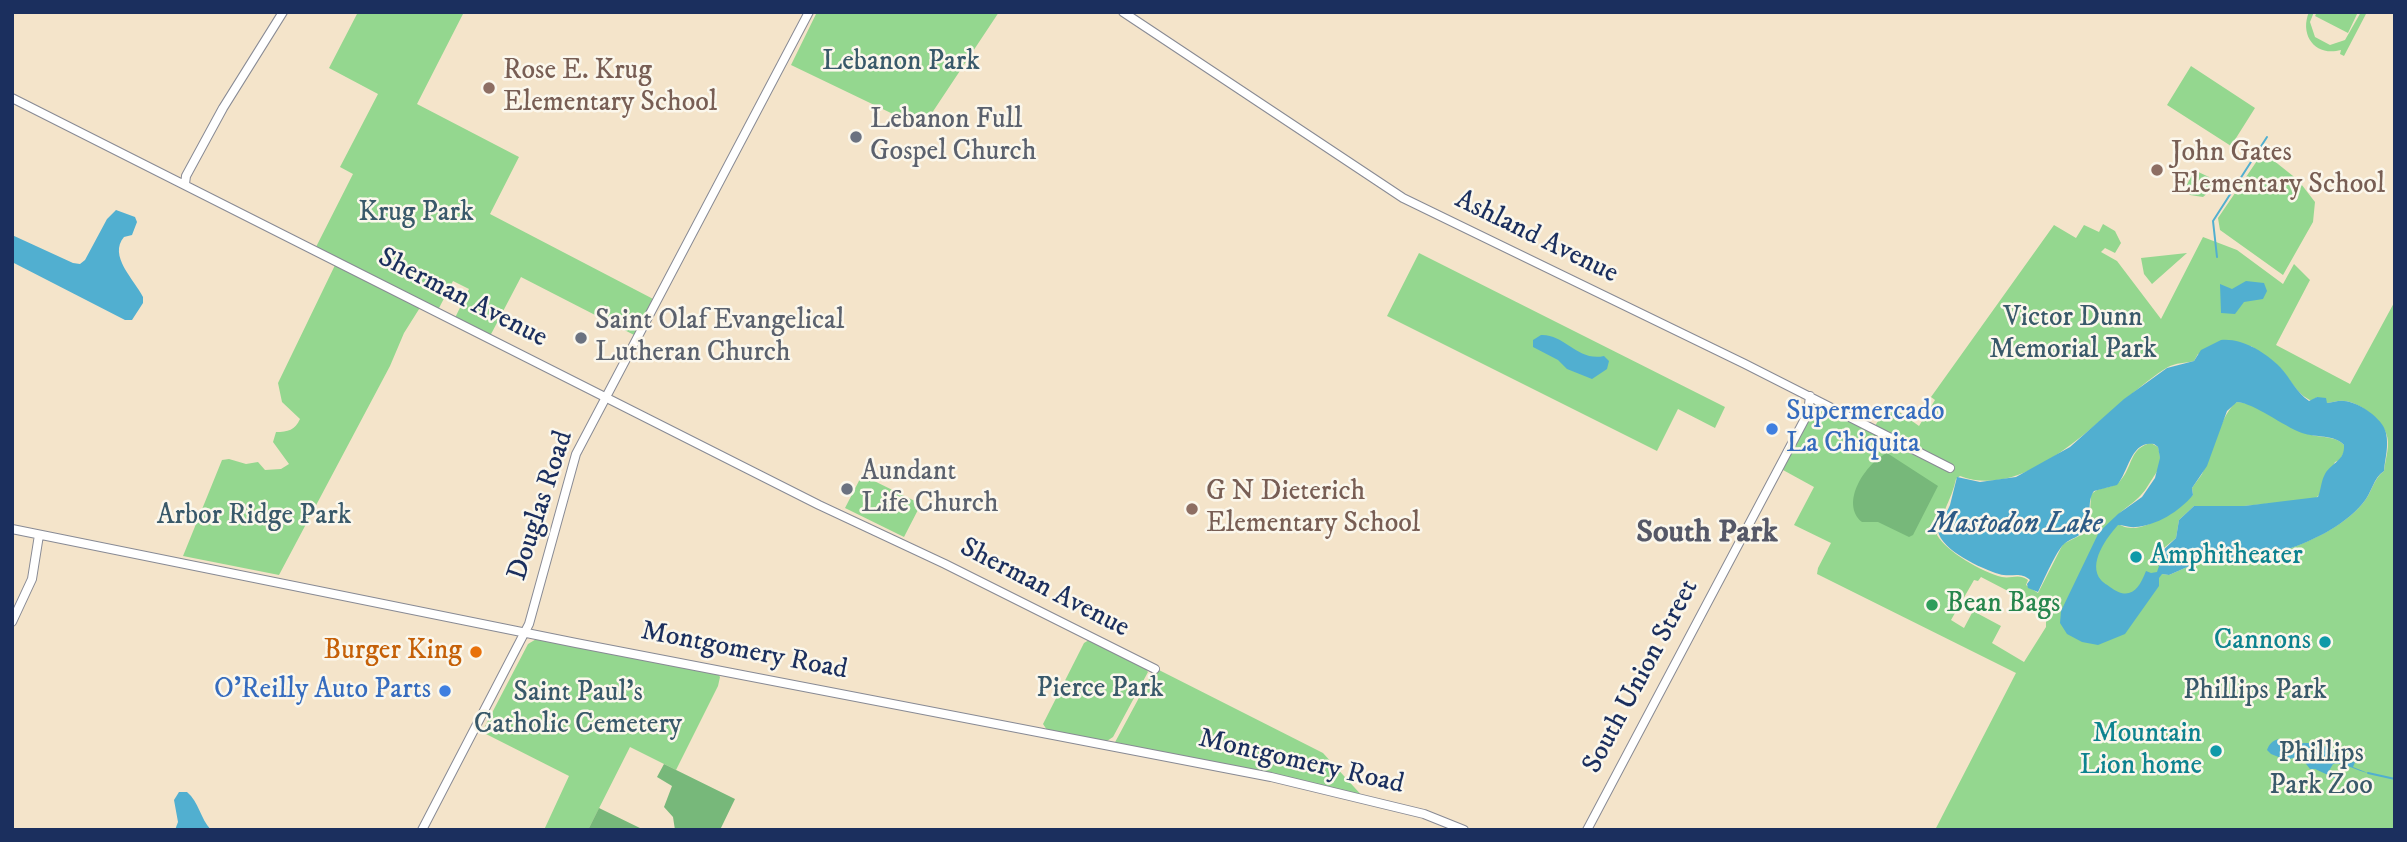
<!DOCTYPE html>
<html>
<head>
<meta charset="utf-8">
<style>
	body { margin:0 }
	#map { position:relative; width:2407px; height:842px; overflow:hidden; background:#f4e4ca; font-family:"IM FELL DW Pica",serif }
	canvas { display:block }
	.frame { position:absolute; inset:0; border:14px solid #1b2f5e; pointer-events:none }
</style>
</head>
<body>
<div id="map">
<canvas width="2407" height="842"></canvas>
<div class="frame"></div>
</div>
<script>
const g = document.querySelector('canvas').getContext('2d');
g.lineJoin = 'round';
function paint(path, color) {
  g.fillStyle = color;
  g.fill(path, 'evenodd');
}
function strokePath(path, color, width, dash) {
  g.strokeStyle = color;
  g.lineWidth = width;
  g.lineCap = dash ? 'butt' : 'round';
  g.setLineDash(dash || []);
  g.stroke(path);
}
function label(font, color, halo, rows, align = 'center') {
  g.font = font + ' "IM FELL DW Pica",serif';
  g.lineWidth = 5;
  g.setLineDash([]);
  g.textBaseline = 'middle';
  g.strokeStyle = halo;
  g.fillStyle = color;
  for (const [text, x, y, turn = 0] of rows) {
    g.save();
    g.translate(x, y);
    g.rotate((+turn || 0) * Math.PI / 180);
    g.textAlign = isNaN(turn) ? turn : align;
    if (halo) g.strokeText(text, 0, 0);
    g.fillText(text, 0, 0);
    g.restore();
  }
}
const green = new Path2D(`
	M 358,12 L 464,12 L 417,104 L 519,157 L 490,214 L 657,301 L 638,337 L 521,277 L 489,338 L 454,320 L 469,289 L 453,281 L 438,310 L 316,247 L 353,174 L 340,167 L 378,94 L 329,68 Z
	M 817,12 L 999,12 L 924,125 L 918,126 L 791,65 Z
	M 2309,12 L 2314,12 L 2310,22 L 2315,37 L 2330,45 L 2345,40 L 2361,12 L 2367,12 L 2344,56 L 2340,54 L 2341,50 C 2316,57 2299,36 2309,12 Z
	M 2317,12 L 2358,12 L 2348,33 L 2315,16 Z
	M 2191,66 L 2255,108 L 2231,146 L 2167,105 Z
	M 2263,152 L 2298,180 L 2315,202 L 2313,222 L 2283,275 L 2220,230 L 2218,218 Z
	M 2194,170 L 2209,177 C 2213,185 2210,192 2203,197 L 2190,195 L 2184,191 Z
	M 2103,224 L 2115,231 L 2121,243 L 2115,253 L 2105,248 L 2101,252 L 2117,261 L 2161,319 L 2203,237 L 2237,250 L 2283,284 L 2294,264 L 2310,280 L 2276,345 L 2350,384 L 2395,301 L 2395,830 L 1935,830 L 2016,673 L 1817,574 L 1818,568 L 1831,543 L 1794,525 L 1814,487 L 1783,470 L 1780,466 L 1808,413 L 1810,396 L 1875,426 L 1888,404 L 1919,426 L 1935,400 L 1931,397 L 2054,225 L 2076,238 L 2084,225 L 2099,232 ZM 2251,346 C 2259,352 2268,357 2275,363 C 2289,375 2295,394 2312,401 L 2317,397 L 2327,403 C 2332,403 2339,400 2344,401 C 2359,402 2381,419 2386,433 C 2391,445 2385,459 2384,471 C 2373,479 2372,493 2363,503 C 2343,527 2308,543 2279,552 L 2201,561 L 2169,575 L 2162,574 L 2159,570 L 2159,552 L 2176,538 L 2179,520 L 2194,506 L 2244,506 L 2315,499 L 2320,494 L 2335,462 L 2340,460 L 2344,452 L 2344,445 C 2334,434 2316,439 2303,432 C 2282,423 2259,403 2237,402 C 2222,411 2211,456 2202,474 C 2199,479 2195,483 2192,488 L 2193,495 C 2173,510 2137,543 2113,520 C 2126,505 2138,503 2149,484 C 2159,468 2163,467 2158,447 L 2151,443 C 2129,448 2133,467 2120,481 C 2112,490 2099,485 2091,495 L 2090,513 L 2085,529 L 2081,535 L 2063,544 L 2038,593 L 2026,585 L 2028,580 C 2018,573 2012,579 2002,577 C 1982,572 1947,552 1937,535 C 1940,515 1952,499 1956,479 L 1960,476 C 2035,504 2110,402 2168,367 C 2175,363 2186,363 2194,361 L 2198,354 ZM 1981,577 L 2033,604 L 2046,614 L 2046,627 L 2024,662 L 1992,643 L 2001,626 L 1973,611 L 1964,628 L 1951,620 L 1974,580 L 1978,581 Z
	M 1419,253 L 1725,407 L 1715,428 L 1678,409 L 1657,451 L 1387,316 Z
	M 2187,253 L 2152,284 L 2144,274 L 2141,258 Z
	M 337,261 L 421,306 L 404,333 L 390,366 L 279,575 L 183,556 L 222,460 L 229,459 L 246,464 L 258,462 L 265,470 L 281,469 L 289,464 L 273,442 L 276,432 C 288,432 295,430 300,419 L 282,402 L 278,383 Z
	M 862,475 L 921,504 L 904,537 L 845,508 Z
	M 538,638 L 718,674 L 720,677 L 718,686 L 676,770 L 630,747 L 588,830 L 544,830 L 569,776 L 482,732 L 528,644 Z
	M 1089,640 L 1145,668 L 1148,672 L 1113,737 L 1107,741 L 1047,730 L 1043,724 L 1084,643 Z
	M 1155,668 L 1323,753 L 1365,799 L 1113,746 Z`);
const forest = new Path2D(`
	M 1887,453 L 1938,486 L 1913,535 L 1909,537 L 1878,522 L 1862,522 C 1839,503 1866,463 1887,453 Z
	M 664,764 L 735,799 L 720,830 L 675,830 L 673,817 L 664,807 L 672,786 L 657,777 Z
	M 599,808 L 644,830 L 588,830 Z`);
const water = new Path2D(`
	M 116,210 L 135,217 L 137,222 L 132,235 L 124,237 C 108,256 134,279 143,297 L 143,303 L 132,320 L 125,320 L 12,262 L 12,235 L 73,263 L 80,264 L 85,260 L 107,219 Z
	M 2246,281 L 2264,283 L 2267,291 L 2263,299 L 2244,302 L 2235,314 L 2221,313 L 2220,284 L 2232,289 Z
	M 1541,335 C 1565,334 1578,362 1604,356 L 1609,361 L 1607,369 L 1592,379 L 1567,369 L 1558,360 L 1533,347 L 1533,340 Z
	M 2221,340 C 2242,338 2265,352 2280,367 C 2291,379 2296,392 2309,401 L 2317,397 L 2326,398 L 2327,403 C 2332,403 2339,400 2344,401 C 2358,402 2383,418 2386,433 C 2389,447 2385,458 2384,471 C 2373,478 2372,493 2363,503 C 2343,527 2309,543 2279,552 L 2201,561 L 2169,575 L 2162,574 L 2159,578 L 2159,586 L 2125,634 L 2098,645 L 2082,642 L 2067,634 L 2060,623 L 2061,611 L 2099,532 L 2118,514 L 2142,497 L 2155,478 L 2160,458 L 2158,447 L 2154,444 C 2131,440 2129,471 2117,485 L 2094,491 C 2086,502 2093,516 2086,528 C 2080,538 2072,537 2064,544 C 2056,551 2043,582 2038,592 L 2028,588 L 2027,584 L 2030,580 C 2020,571 2011,578 1999,574 C 1982,569 1941,550 1938,531 L 1950,505 L 1957,477 L 1980,482 L 2016,477 L 2070,447 L 2124,399 L 2167,368 L 2194,361 L 2201,350 ZM 2237,402 C 2254,403 2283,426 2302,433 C 2316,438 2334,434 2344,445 C 2345,461 2332,462 2325,474 C 2321,481 2321,490 2318,497 L 2244,506 L 2194,506 L 2179,520 L 2176,538 L 2157,556 L 2159,566 L 2157,572 L 2151,573 L 2146,571 C 2139,589 2130,602 2110,587 C 2109,586 2102,582 2101,580 C 2087,564 2107,537 2118,525 C 2123,525 2130,528 2135,527 C 2156,526 2180,511 2193,495 L 2192,488 L 2207,466 L 2227,411 Z
	M 2279,739 L 2295,743 L 2318,743 L 2329,748 L 2347,762 L 2351,763 L 2356,760 L 2353,767 L 2368,773 C 2356,771 2345,762 2333,764 L 2329,771 L 2342,780 L 2341,781 L 2315,769 L 2310,769 L 2300,756 L 2286,760 L 2271,754 L 2267,750 C 2270,743 2272,741 2279,739 Z
	M 179,792 L 187,792 C 199,802 200,818 211,830 L 175,830 L 178,822 L 174,800 Z`);
const stream = new Path2D(`
	M 2217,257 L 2213,221 L 2267,137
	M 2368,773 L 2395,779`);
const secondary = new Path2D(`
	M 1123,12 L 1403,198 L 1745,364 L 1950,468
	M 12,98 L 819,505 L 945,564 L 1155,669
	M 185,184 L 186,176 L 223,108 L 283,12
	M 12,529 L 576,643 L 1271,777 L 1424,814 L 1464,830
	M 12,622 L 32,579 L 39,535
	M 422,830 L 529,624 L 576,454 L 809,12
	M 1587,830 L 1808,413 L 1810,396`);
const markers = [
	[489,88,7,"#8d6e63"],
	[856,137,7,"#6b7280"],
	[2157,170,7,"#8d6e63"],
	[581,338,7,"#6b7280"],
	[1772,429,7,"#3f7fe0"],
	[847,489,7,"#6b7280"],
	[1192,509,7,"#8d6e63"],
	[2136,557,7,"#0f9aa8"],
	[1932,605,7,"#2e9e5b"],
	[2325,642,7,"#0f9aa8"],
	[476,652,7,"#e8710a"],
	[445,691,7,"#3f7fe0"],
	[2216,751,7,"#0f9aa8"]
];
const parkNames = [
	["Lebanon Park",901,63],
	["Krug Park",416,214],
	["Victor Dunn",2073,319],
	["Memorial Park",2073,351],
	["Arbor Ridge Park",254,517],
	["Pierce Park",1100,690],
	["Phillips Park",2255,692],
	["Saint Paul's",578,694],
	["Catholic Cemetery",578,726],
	["Phillips",2321,755],
	["Park Zoo",2321,787]
];
const educationNames = [
	["Rose E. Krug",503,72],
	["Elementary School",503,104],
	["John Gates",2171,154],
	["Elementary School",2171,186],
	["G N Dieterich",1206,493],
	["Elementary School",1206,525]
];
const worshipNames = [
	["Lebanon Full",870,121],
	["Gospel Church",870,153],
	["Saint Olaf Evangelical",595,322],
	["Lutheran Church",595,354],
	["Aundant",861,473],
	["Life Church",861,505]
];
const streetNames = [
	["Ashland Avenue",1536,238,26],
	["Sherman Avenue",462,299,27],
	["Douglas Road",542,506,-72],
	["Sherman Avenue",1044,589,27],
	["Montgomery Road",744,652,11],
	["South Union Street",1642,677,-62],
	["Montgomery Road",1301,763,13]
];
const shopNames = [
	["Supermercado",1786,413],
	["La Chiquita",1786,445],
	["O'Reilly Auto Parts",431,691,"right"]
];
const cultureNames = [
	["Amphitheater",2150,557,"left"],
	["Cannons",2311,642],
	["Mountain",2202,735],
	["Lion home",2202,767]
];
const leisureNames = [
	["Bean Bags",1946,605]
];
const foodNames = [
	["Burger King",462,652]
];
const waterNames = [
	["Mastodon Lake",2016,526]
];
const quarterNames = [
	["South Park",1707,534]
];
paint(green, '#94d78f');
paint(forest, '#77b87a');
paint(water, '#51afd0');
strokePath(stream, '#51afd0', 2);
strokePath(secondary, '#888a94', 10);
strokePath(secondary, '#fff', 8);
for (const [x, y, r, color] of markers) {
  const dot = new Path2D();
  dot.arc(x, y, r, 0, 2 * Math.PI);
  g.fillStyle = color;
  g.fill(dot);
  strokePath(dot, '#fbf7ec', 2.5);
}
label('28px', '#39596a', '#fbf7ec', parkNames);
label('28px', '#785e54', '#fbf7ec', educationNames, 'left');
label('28px', '#5b616d', '#fbf7ec', worshipNames, 'left');
label('28px', '#1b2f5e', '#fbf7ec', streetNames);
label('28px', '#366cbe', '#fbf7ec', shopNames, 'left');
label('28px', '#0d838f', '#fbf7ec', cultureNames, 'right');
label('28px', '#27864d', '#fbf7ec', leisureNames, 'left');
label('28px', '#c56008', '#fbf7ec', foodNames, 'right');
label('italic 30px', '#2e5c86', '#fbf7ec', waterNames);
label('bold 32px', '#565867', '#fbf7ec', quarterNames);
</script>
</body>
</html>
